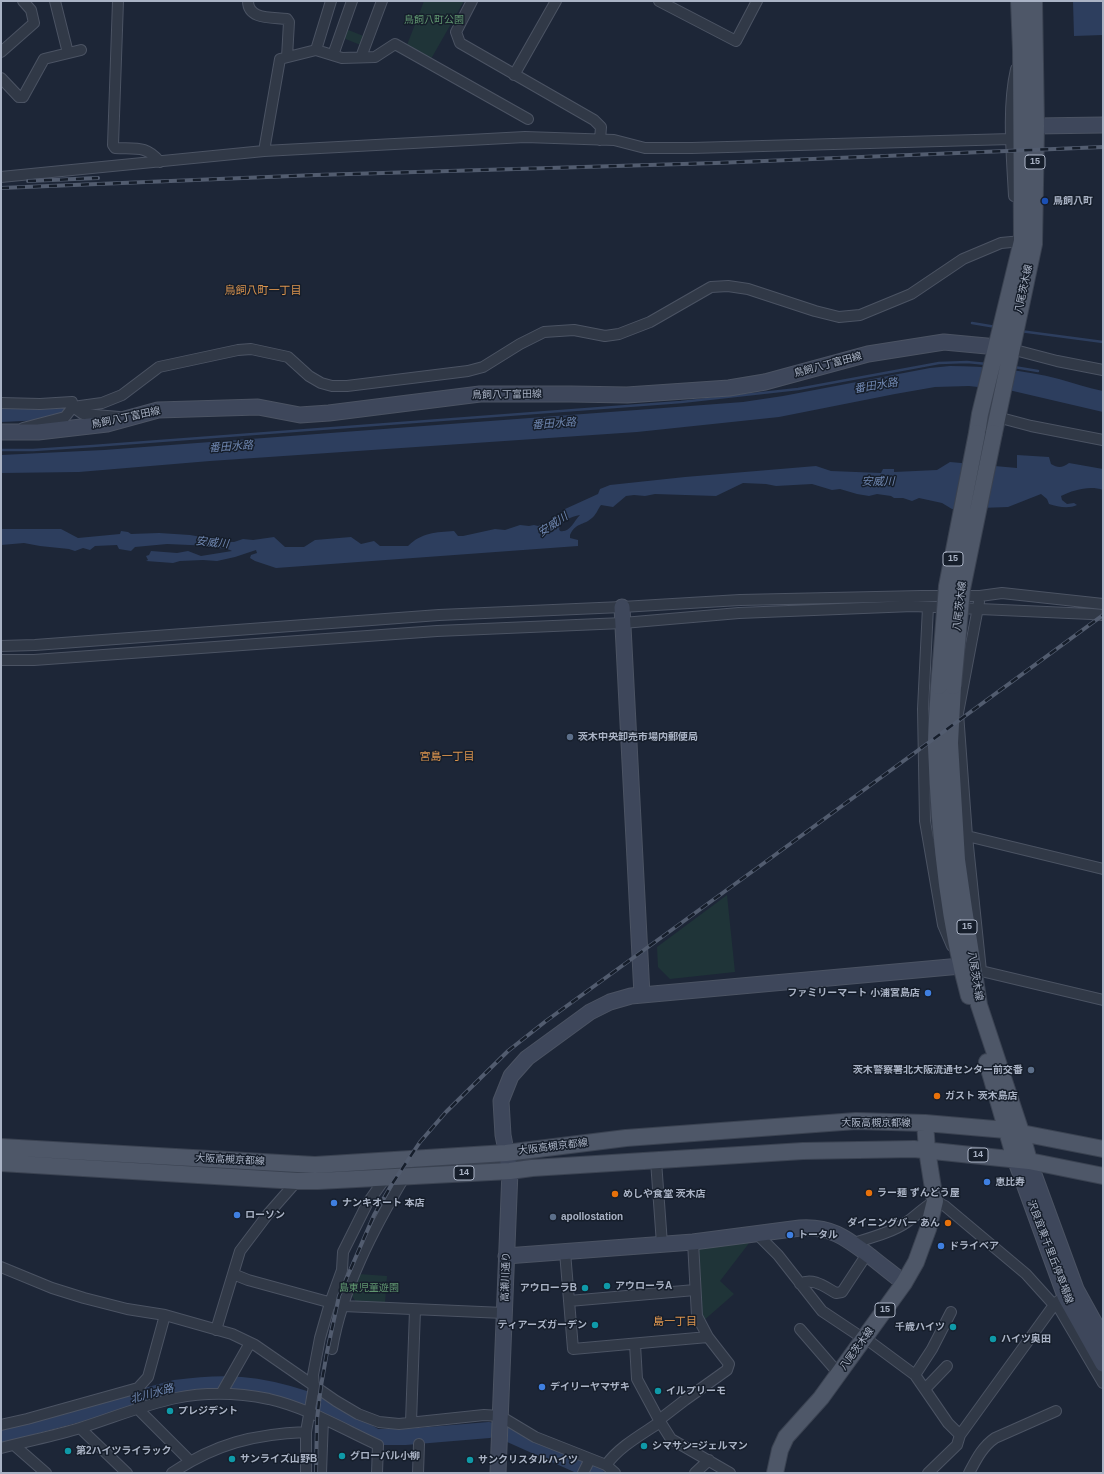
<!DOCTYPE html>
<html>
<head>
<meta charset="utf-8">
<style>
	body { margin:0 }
	#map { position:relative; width:1104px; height:1474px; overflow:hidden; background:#1d2637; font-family:Arial,sans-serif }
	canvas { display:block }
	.frame { position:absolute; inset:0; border:2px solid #aab3c5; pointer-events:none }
</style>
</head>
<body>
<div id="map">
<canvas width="1104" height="1474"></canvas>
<div class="frame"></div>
</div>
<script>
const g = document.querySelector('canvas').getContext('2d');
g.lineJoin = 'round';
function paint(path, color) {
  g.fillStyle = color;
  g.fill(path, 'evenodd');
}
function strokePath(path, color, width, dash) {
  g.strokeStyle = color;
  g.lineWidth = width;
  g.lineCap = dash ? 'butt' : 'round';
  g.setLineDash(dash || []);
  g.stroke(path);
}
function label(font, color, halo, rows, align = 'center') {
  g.font = font + ' Arial,"Noto Sans JP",sans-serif';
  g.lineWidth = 3;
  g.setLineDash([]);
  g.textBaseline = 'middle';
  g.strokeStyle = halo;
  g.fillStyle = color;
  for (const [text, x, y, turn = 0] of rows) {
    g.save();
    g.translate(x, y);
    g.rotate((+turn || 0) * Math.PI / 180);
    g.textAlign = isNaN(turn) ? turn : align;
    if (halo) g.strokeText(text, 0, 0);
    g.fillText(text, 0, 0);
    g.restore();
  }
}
const green = new Path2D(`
	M 424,1 L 464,1 L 431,59 L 407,45 Z
	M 346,29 L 366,37 L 363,46 L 343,38 Z
	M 727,895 L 735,972 L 670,979 L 658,967 L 657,947 Z
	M 753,1238 L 720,1281 L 734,1294 L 702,1322 L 694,1251 L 698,1246 Z
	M 359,1274 L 387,1276 L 385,1303 L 356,1302 L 352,1296 Z`);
const water = new Path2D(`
	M 1073,1 L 1103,1 L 1103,35 L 1074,36 Z
	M 950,366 C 985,366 1024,370 1059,379 C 1074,383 1088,388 1103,391 L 1103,412 L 1013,391 L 969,386 L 935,387 L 895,394 L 779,417 L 637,432 L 210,461 L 79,472 L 1,473 L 1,455 L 104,450 L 743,402 L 783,396 L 930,368 Z
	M 1017,455 L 1049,457 L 1051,464 C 1058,468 1062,468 1069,463 L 1103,469 L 1103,490 C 1090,485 1073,490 1061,496 L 1062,500 L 1067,504 L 1074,503 L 1077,505 C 1069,509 1058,507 1049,504 L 1047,499 L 1041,494 L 1008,507 L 952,509 L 942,503 L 919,498 L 912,501 L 903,498 L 894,498 L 891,496 L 877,494 L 869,496 L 857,494 L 840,489 L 832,490 L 812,484 L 776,486 L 766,484 L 743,483 L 716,496 L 655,494 L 645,496 L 634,495 L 626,496 L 613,507 L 601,505 C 598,509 596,515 592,518 C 583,526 576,522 570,535 L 570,538 L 578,540 L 578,546 L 276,568 L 255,561 L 250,558 L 251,555 L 257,553 L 256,550 L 235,557 L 217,561 L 203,560 L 180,561 L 173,563 L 146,561 L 148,560 L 146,556 L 149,555 L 151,551 L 177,553 L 188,551 L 201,556 L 232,551 C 225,547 220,550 213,546 L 167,544 L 135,547 L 131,551 L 119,549 L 117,545 L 95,546 L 90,550 L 83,548 L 75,551 L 69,549 L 40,546 L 24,543 L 1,545 L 1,529 L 61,529 L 78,538 L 120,534 L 121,531 L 128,532 L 131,534 L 159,533 L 190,535 L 213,539 L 218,542 L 234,542 L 243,539 L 253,540 L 274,537 L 285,547 L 304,547 L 315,540 L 351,537 L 361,544 L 374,541 L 380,546 L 408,546 C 421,533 436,532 454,531 L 458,536 L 463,536 L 495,529 L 505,530 L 520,525 L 529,526 L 534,525 L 538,526 L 550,522 L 565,509 L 598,494 L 600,489 L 610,485 L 685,477 L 816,466 L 831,471 L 881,473 L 883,469 L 894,469 L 894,472 L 937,470 L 950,462 L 1017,468 ZM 580,515 C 574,521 570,533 560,531 L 559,529 C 561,520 571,517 580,515 Z`);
const stream = new Path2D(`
	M 972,323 L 996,327
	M 1020,331 L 1103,342
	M 1014,367 L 1038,371
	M 1,450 L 33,450 L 93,446 L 681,402 L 798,389 L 939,363 L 967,362 L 987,364`);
const river = new Path2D(`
	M 1,414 L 64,411
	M 322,1406 L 376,1437 L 405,1437 L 489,1430
	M 1,1435 L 175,1388 C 225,1381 258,1383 306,1399
	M 511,1435 L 596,1473`);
const street = new Path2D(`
	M 55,1 L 68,53
	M 118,1 L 113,145 L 115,148 C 136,149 146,145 160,162
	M 248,1 C 248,20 272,17 287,19 L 289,22 L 287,57
	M 472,1 L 456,32 L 460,43 L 594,120 L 601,127 L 600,140
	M 659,1 L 736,41 L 757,1
	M 316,50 L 331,1
	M 1,52 L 34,23 L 31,10 L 23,1
	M 333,55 L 352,1
	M 361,57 L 382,1
	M 514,75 L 556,1
	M 1,78 L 19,97 L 23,97 L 44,59 L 81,50
	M 264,151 L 280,59 L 316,50 L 342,58 L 375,57 L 395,44 L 528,119
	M 1,177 L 264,151 L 525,137 L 614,140 L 645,148 L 692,148 L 1011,139
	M 1014,196 C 1012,156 1007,108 1016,69
	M 1011,349 L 1057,361 L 1103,370
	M 1,403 L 40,404 L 72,402 L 73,407 L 83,414 L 119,417
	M 997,417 L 1031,426 L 1103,440
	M 23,428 L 65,417 L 73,407 L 102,403 L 122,395 L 159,367 L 238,350 L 251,349 L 288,357 L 309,376 L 321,383 L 332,386 L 347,386 L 468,371 L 483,367 L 520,344 L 544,332 L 574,330 L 605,336 L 619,334 L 650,322 L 711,287 L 728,286 L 748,289 L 815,311 L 839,317 L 860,315 L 911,294 L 963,259 L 1001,243 L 1022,241 L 1026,242
	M 979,602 L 958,713 L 967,836 L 981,971 L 1103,1000
	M 928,607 L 923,709 L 925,821 L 943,925 L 952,946
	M 1,646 L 35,645 L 439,615 L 622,607 L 740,600 L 921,596 L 980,596 L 1002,593 L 1103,604
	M 1,660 L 34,660 L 437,631 L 623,623 L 739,613 L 913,606 L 1091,614 L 1103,615
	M 967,836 L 1103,869
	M 656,1161 L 662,1244
	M 756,1233 L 778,1255 L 822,1311 L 864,1339
	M 854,1243 C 870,1238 893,1232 907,1222 C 917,1215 924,1207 935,1201 L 945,1206 L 1026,1274 L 1054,1305
	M 565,1252 L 573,1349 L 708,1337
	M 1,1267 L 52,1288 L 84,1298 L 127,1309 L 165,1315 L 232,1334 L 255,1345 L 336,1401 L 358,1414 L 379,1422 L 399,1424 L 484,1415 L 500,1416 L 535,1437 L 606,1465 L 615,1473
	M 233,1274 L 248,1280 L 343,1306 L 504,1313
	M 800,1284 C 813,1277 825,1287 836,1293 L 842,1292 L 867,1254
	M 569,1301 L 695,1290
	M 1056,1303 L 1103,1383
	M 800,1329 L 839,1374
	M 216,1330 L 240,1251 L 268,1214 L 297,1181
	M 865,1338 L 915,1375 L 948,1423 L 960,1435
	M 635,1344 L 637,1379 L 659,1420 L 671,1439 L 730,1473
	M 332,1349 C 342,1289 374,1228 405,1176
	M 915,1375 L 932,1349 L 951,1312
	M 925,1389 L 947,1366
	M 221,1394 L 250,1343
	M 137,1408 L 190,1461
	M 659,1420 L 685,1400 L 727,1370 L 729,1364 L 708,1337 L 697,1316 L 693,1242
	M 411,1422 L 415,1310
	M 1,1425 L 27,1419 L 138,1388 L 148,1377 L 165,1315
	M 80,1428 L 127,1473
	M 14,1445 L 46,1473
	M 1,1448 C 27,1441 54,1436 80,1428 C 112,1418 143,1405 176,1398 C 206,1392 239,1393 269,1399 C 308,1408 343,1429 378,1445 L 377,1473
	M 606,1465 C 620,1446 641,1435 660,1422
	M 172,1473 C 215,1444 254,1434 306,1432
	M 306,1473 L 306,1432 L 314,1386 L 313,1375 L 320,1338 L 330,1303 L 342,1270 L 343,1252 L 367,1204 L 386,1177
	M 321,1473 L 323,1419
	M 418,1473 L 419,1444
	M 583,1473 L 590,1459
	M 695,1473 L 709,1460
	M 928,1473 L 957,1445 L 960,1435 L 1054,1305 L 1058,1301
	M 969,1473 C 976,1460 982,1447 995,1438 L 1056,1411`);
const secondary = new Path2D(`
	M 1036,126 L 1103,125
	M 1,432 L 38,432 L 107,424 L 158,410 L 258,407 L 300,415 L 329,413 L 480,394 L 571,394 L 627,395 L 729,388 L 765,382 L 868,354 L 944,342 L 1008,348
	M 622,607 L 642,995
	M 1015,1159 L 1065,1296 L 1103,1364
	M 1029,1161 L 1076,1289 L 1103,1338
	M 506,1256 L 693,1242 L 800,1228 C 831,1226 846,1238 870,1256 C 881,1265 893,1274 904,1283
	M 498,1473 L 510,1171 L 503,1135 L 501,1101 L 511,1076 L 527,1058 L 590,1012 L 610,1002 L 631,996 L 961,966`);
const primary = new Path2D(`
	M 977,433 L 980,414 L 1022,241 L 1021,50 L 1019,1
	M 994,433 L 1034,244 L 1036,126 L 1034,1
	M 939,686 C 938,706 936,726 936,747 C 939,828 947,917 969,996
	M 953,686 L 950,743 L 957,860 L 964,909 L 979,1005 L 1021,1132 L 1029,1161
	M 987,1062 L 1015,1159
	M 1,1147 L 315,1165 L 506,1153 L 626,1138 L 856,1121 L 925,1123 L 1006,1130 L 1103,1149
	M 1,1163 L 297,1181 L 318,1181 L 510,1171 L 532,1168 L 803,1151 L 914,1149 L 1029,1161 L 1103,1176
	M 775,1473 L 780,1450 L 786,1437 L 821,1398 L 904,1283 L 916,1262 L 928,1229 L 935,1201 L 927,1150 L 925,1123`);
const rail = new Path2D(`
	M 28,181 L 98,178
	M 1,188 L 316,175 L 716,163 L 1103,147
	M 316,1473 L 317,1419 L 321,1386 L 327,1352 L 339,1296 L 374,1215 L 392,1184 L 420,1142 L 446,1112 L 508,1051 L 546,1021 L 764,863 L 1103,615`);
const primaryBridge = new Path2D(`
	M 939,686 L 947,586 L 977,433
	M 953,686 L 962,589 L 994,433`);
const markers = [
	[1045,201,4,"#1a4fb4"],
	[570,737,4,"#5c6f8a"],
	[928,993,4,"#3f7fe0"],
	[1031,1070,4,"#5c6f8a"],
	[937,1096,4,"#e8710a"],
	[987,1182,4,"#3f7fe0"],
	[869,1193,4,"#e8710a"],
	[615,1194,4,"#e8710a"],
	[334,1203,4,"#3f7fe0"],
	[237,1215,4,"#3f7fe0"],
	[553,1217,4,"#5c6f8a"],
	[948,1223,4,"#e8710a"],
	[790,1235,4,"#3f7fe0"],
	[941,1246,4,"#3f7fe0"],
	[607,1286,4,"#0f9aa8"],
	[585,1288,4,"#0f9aa8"],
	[595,1325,4,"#0f9aa8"],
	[953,1327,4,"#0f9aa8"],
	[993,1339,4,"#0f9aa8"],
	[542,1387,4,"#3f7fe0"],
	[658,1391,4,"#0f9aa8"],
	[170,1411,4,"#0f9aa8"],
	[644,1446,4,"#0f9aa8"],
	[68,1451,4,"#0f9aa8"],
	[342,1456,4,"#0f9aa8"],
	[232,1459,4,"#0f9aa8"],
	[470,1460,4,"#0f9aa8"]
];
const shields = [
	[1035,162,20],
	[953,559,20],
	[967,927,20],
	[978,1155,20],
	[464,1173,20],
	[885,1310,20]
];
const shieldNames = [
	["15",1035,162],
	["15",953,559],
	["15",967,927],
	["14",978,1155],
	["14",464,1173],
	["15",885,1310]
];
const parkNames = [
	["鳥飼八町公園",434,20],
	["島東児童遊園",369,1288]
];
const poiNames = [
	["鳥飼八町",1053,201],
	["茨木中央卸売市場内郵便局",578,737],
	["ファミリーマート 小浦宮島店",920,993,"right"],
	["茨木警察署北大阪流通センター前交番",1023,1070,"right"],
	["ガスト 茨木島店",945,1096],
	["恵比寿",995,1182],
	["ラー麺 ずんどう屋",877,1193],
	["めしや食堂 茨木店",623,1194],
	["ナンキオート 本店",342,1203],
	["ローソン",245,1215],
	["apollostation",561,1217],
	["ダイニングバー あん",940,1223,"right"],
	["トータル",798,1235],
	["ドライベア",949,1246],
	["アウローラA",615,1286],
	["アウローラB",577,1288,"right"],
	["ティアーズガーデン",587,1325,"right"],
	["千歳ハイツ",945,1327,"right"],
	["ハイツ奥田",1001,1339],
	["デイリーヤマザキ",550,1387],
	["イルプリーモ",666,1391],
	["プレジデント",178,1411],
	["シマサン=ジェルマン",652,1446],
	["第2ハイツライラック",76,1451],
	["グローバル小柳",350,1456],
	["サンライズ山野B",240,1459],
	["サンクリスタルハイツ",478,1460]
];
const streetNames = [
	["八尾茨木線",1024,289,-78],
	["鳥飼八丁富田線",828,365,-15],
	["鳥飼八丁富田線",507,395,-1],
	["鳥飼八丁富田線",126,418,-12],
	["八尾茨木線",960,606,-83],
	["八尾茨木線",975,976,81],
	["大阪高槻京都線",876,1123],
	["大阪高槻京都線",553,1147,-7],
	["大阪高槻京都線",230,1160,3],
	["沢良宜東千里丘停車場線",1050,1252,69],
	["高瀬川通り",506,1277,-88],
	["八尾茨木線",857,1349,-54]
];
const neighbourhoodNames = [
	["鳥飼八町一丁目",263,291],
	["宮島一丁目",447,757],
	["島一丁目",675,1322]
];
const waterNames = [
	["番田水路",876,386,-9],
	["番田水路",554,424,-4],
	["番田水路",231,447,-4],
	["安威川",878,482],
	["安威川",553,525,-34],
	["安威川",212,543,6],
	["北川水路",152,1394,-15]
];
paint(green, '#1f3438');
paint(water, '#2d3e5e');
strokePath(stream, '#2d3e5e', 2.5);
strokePath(river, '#2d3e5e', 16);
strokePath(street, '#4b5363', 12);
strokePath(secondary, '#4b5363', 17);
strokePath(primary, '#3a4251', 18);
strokePath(street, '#313947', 10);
strokePath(secondary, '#3e475b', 15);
strokePath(primary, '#4e5768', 16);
strokePath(rail, '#525c6f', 4);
strokePath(rail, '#161e2b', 2.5, [8]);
strokePath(primaryBridge, '#3a4251', 18, []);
strokePath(primaryBridge, '#4e5768', 16);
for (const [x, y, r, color] of markers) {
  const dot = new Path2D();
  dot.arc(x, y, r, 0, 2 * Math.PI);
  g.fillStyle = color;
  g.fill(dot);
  strokePath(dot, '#161e2b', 1.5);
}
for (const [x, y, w] of shields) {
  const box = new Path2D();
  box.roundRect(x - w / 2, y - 7, w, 14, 3);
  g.fillStyle = '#161e2b';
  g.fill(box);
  strokePath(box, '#aab3c5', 1);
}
label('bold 9px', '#aab3c5', null, shieldNames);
label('10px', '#609770', '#161e2b', parkNames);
label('bold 10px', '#aab3c5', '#161e2b', poiNames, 'left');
label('10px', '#aab3c5', '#161e2b', streetNames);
label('11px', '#dc954e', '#161e2b', neighbourhoodNames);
label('italic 11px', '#6f87b1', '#161e2b', waterNames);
</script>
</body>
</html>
